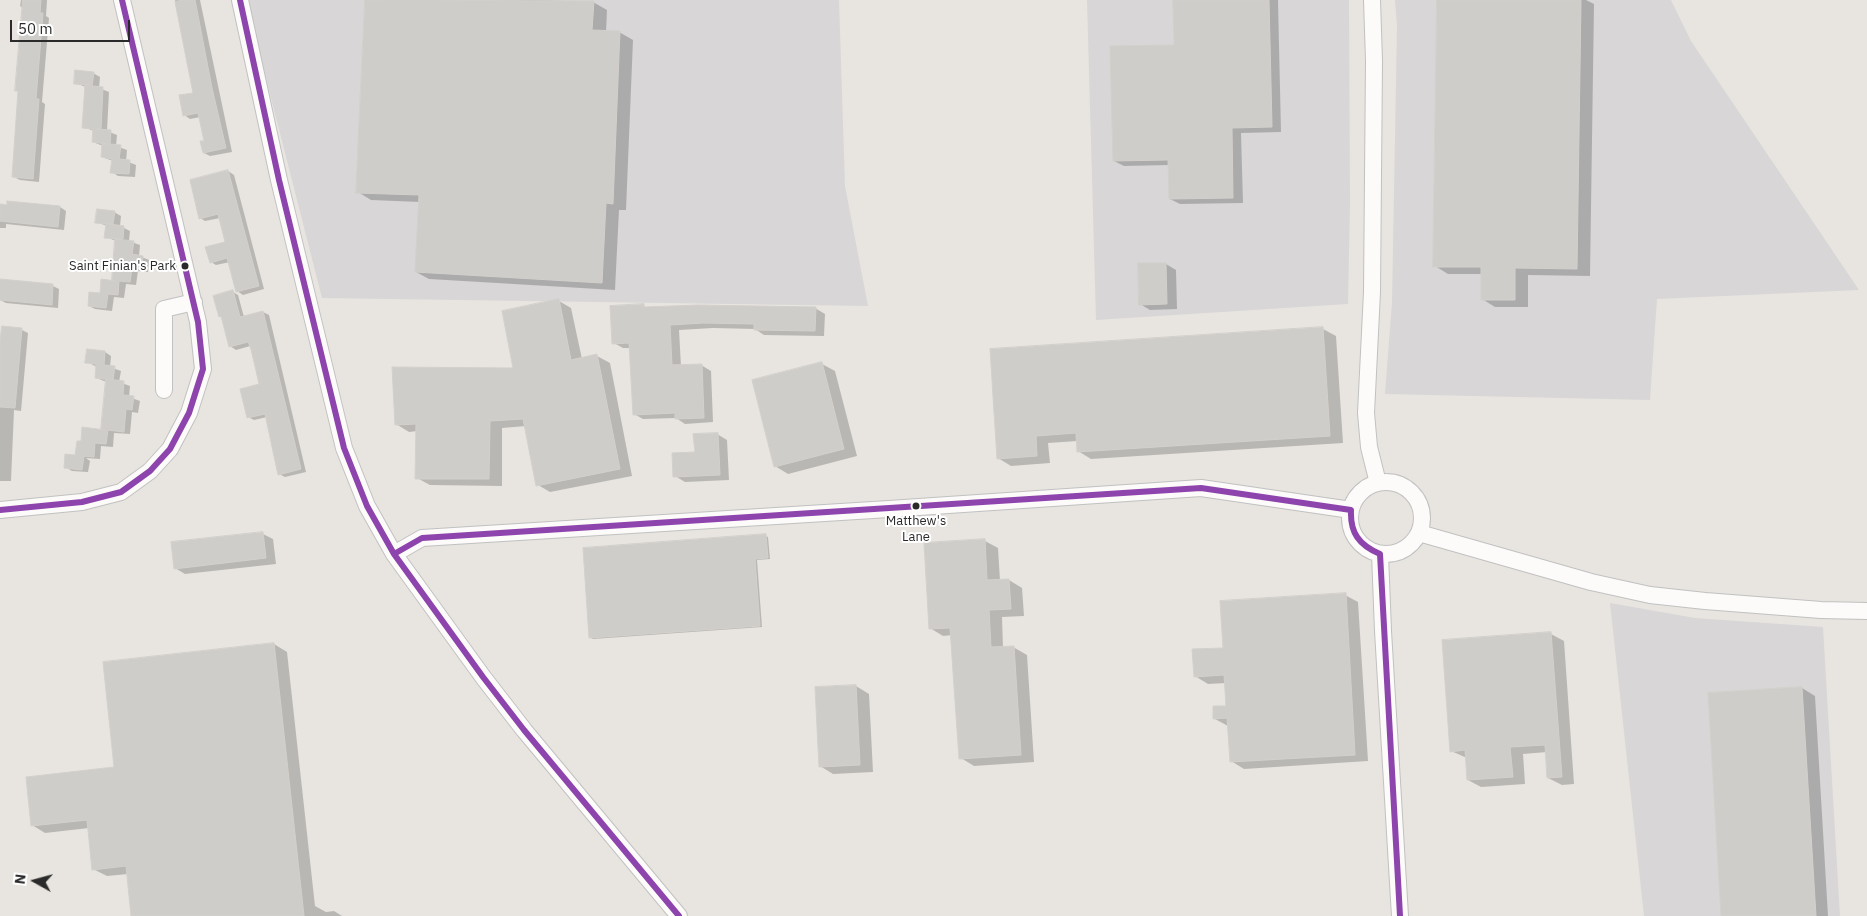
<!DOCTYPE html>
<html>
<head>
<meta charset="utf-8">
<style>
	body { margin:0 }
	#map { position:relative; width:1867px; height:916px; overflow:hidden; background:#e8e5e0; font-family:"IBM Plex Sans",sans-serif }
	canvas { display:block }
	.north { position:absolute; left:10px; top:856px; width:50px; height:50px; -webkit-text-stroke:4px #fff; paint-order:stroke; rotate:277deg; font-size:14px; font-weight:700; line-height:20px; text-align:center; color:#2a2a2a }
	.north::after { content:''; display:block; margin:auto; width:18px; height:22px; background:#2a2a2a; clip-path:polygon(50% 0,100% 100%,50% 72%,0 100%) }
	.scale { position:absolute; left:10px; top:20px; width:120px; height:22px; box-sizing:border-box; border:2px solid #2a2a2a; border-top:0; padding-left:6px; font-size:15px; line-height:18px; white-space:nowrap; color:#2a2a2a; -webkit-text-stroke:4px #fff; paint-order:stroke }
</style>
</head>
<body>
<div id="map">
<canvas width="1867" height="916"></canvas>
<div class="north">N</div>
<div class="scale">50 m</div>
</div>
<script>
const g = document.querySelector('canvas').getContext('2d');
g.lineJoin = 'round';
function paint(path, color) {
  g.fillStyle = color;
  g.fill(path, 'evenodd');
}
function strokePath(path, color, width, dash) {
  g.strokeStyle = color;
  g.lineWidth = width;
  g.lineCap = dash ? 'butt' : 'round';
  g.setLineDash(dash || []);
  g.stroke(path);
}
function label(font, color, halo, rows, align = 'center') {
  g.font = font + ' "IBM Plex Sans",sans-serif';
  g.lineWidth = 4;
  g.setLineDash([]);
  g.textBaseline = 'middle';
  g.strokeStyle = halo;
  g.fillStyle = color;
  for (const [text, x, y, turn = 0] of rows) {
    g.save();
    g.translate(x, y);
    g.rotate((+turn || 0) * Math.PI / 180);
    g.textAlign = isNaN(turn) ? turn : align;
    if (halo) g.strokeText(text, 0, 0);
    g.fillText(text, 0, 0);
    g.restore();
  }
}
const industrial = new Path2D(`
	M 246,0 L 839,0 L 845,186 L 868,306 L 322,298 Z
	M 1087,0 L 1349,0 L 1350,204 L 1348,304 L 1096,320 Z
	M 1395,0 L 1671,0 L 1691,41 L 1859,290 L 1657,299 L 1650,400 L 1385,394 L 1392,302 L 1397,26 Z
	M 1610,603 L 1695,618 L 1823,627 L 1840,916 L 1644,916 Z`);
const shadow = new Path2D(`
	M 21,0 L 47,0 L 46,16 L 49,18 L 42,102 L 45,104 L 39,182 L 20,180 L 14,177 L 20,92 L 16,90 L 23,8 L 20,6 Z
	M 175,0 L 200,0 L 232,152 L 210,156 L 204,153 L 205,142 L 200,117 L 190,119 L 184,115 L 194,94 Z
	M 366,0 L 536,0 L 593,2 L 607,10 L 606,32 L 619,32 L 633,40 L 626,210 L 619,210 L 615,290 L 429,279 L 416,272 L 420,202 L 371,200 L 358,192 Z
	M 1174,0 L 1278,0 L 1281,132 L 1241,133 L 1243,203 L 1180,204 L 1170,199 L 1170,165 L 1124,166 L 1114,161 L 1175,46 Z
	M 1438,0 L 1586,0 L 1594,4 L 1590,276 L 1528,275 L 1528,307 L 1495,307 L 1482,299 L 1483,274 L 1448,274 L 1435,266 Z
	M 93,73 L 100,77 L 99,88 L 109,92 L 107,131 L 117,135 L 116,146 L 127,150 L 126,161 L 136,165 L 135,177 L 118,176 L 112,172 L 113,161 L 102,157 L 103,146 L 93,142 L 94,131 L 83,127 L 86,87 L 75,83 Z
	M 228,171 L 234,175 L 264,289 L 243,295 L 237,291 L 230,262 L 216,265 L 211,262 L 227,242 L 220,218 L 205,221 L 200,218 Z
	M 0,205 L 60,207 L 66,211 L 64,230 L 6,224 L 6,228 L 0,228 Z
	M 114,212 L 121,216 L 120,226 L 130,231 L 129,241 L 140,245 L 139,256 L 149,260 L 148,272 L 138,271 L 136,285 L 126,284 L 124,298 L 114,297 L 112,311 L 95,309 L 89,306 L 118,282 L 114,280 L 116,241 L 106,237 L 107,226 L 96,222 Z
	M 1166,264 L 1176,270 L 1177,309 L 1150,310 L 1140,304 L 1139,265 Z
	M 0,280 L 53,286 L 59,289 L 58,308 L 6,303 L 0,300 Z
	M 233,292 L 238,295 L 244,317 L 263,312 L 269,315 L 306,472 L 285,477 L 279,474 L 267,417 L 254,420 L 248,417 L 260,385 L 250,346 L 236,350 L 230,346 L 223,318 L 220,316 Z
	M 559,301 L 571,308 L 582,359 L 597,356 L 610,363 L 632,476 L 550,492 L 538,485 L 526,426 L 502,428 L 502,486 L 430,485 L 417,478 L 417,431 L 409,432 L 396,424 L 515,369 Z
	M 643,306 L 648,308 L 815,308 L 825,314 L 824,336 L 764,335 L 755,329 L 713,328 L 679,330 L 681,366 L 701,365 L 711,371 L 713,422 L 685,424 L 676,418 L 643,419 L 634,414 L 631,348 L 623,348 L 614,343 Z
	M 3,328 L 22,330 L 28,333 L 21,411 L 14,410 L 11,481 L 0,481 L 0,356 Z
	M 1323,329 L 1336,336 L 1343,443 L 1091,459 L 1078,451 L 1077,441 L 1048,443 L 1050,463 L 1011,466 L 998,458 L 991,350 Z
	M 105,352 L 111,356 L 110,367 L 121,371 L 119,382 L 130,386 L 129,397 L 140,401 L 138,413 L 132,412 L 130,434 L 114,433 L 113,447 L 101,446 L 100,459 L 86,458 L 90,461 L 88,472 L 72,471 L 65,467 L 106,431 L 102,429 L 107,382 L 96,378 L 97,367 L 87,362 Z
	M 822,364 L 835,371 L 857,456 L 788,474 L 775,466 Z
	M 717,434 L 727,440 L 729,480 L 685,482 L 675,476 L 696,453 Z
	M 263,534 L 273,539 L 276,564 L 185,574 L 175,568 Z
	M 765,536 L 768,537 L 770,559 L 757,560 L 762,627 L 593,639 L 590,637 Z
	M 985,541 L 998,548 L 1000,581 L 1009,580 L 1022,588 L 1024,616 L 1002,617 L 1003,648 L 1013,647 L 1027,655 L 1034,762 L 974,766 L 961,758 L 952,635 L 943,636 L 930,628 Z
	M 1345,595 L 1358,602 L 1368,761 L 1244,769 L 1231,761 L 1228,726 L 1215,719 L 1228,707 L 1226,683 L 1208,684 L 1195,676 L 1224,649 Z
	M 1551,634 L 1564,641 L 1574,784 L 1562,785 L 1548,778 L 1547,752 L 1523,754 L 1525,784 L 1481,787 L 1468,780 L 1467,758 L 1451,751 Z
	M 274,644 L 287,652 L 315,906 L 326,912 L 334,911 L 342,916 L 133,916 L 128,874 L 107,876 L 93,869 L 89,828 L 45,833 L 32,825 L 116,768 L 104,663 Z
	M 856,686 L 869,694 L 873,772 L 833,774 L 820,766 Z
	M 1802,688 L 1815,696 L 1828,916 L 1722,916 Z`);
const building = new Path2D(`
	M 23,0 L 41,0 L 40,13 L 43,13 L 36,99 L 39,99 L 33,179 L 12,177 L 18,91 L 15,91 Z
	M 183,0 L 195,0 L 212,88 L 226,148 L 203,153 L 200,141 L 204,141 L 198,113 L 183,116 L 179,95 L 193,93 L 175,2 Z
	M 365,0 L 594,1 L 592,30 L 620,31 L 613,204 L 606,203 L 602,283 L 415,272 L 419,195 L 356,193 Z
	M 1173,0 L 1269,0 L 1272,127 L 1232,128 L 1233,198 L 1169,199 L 1168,160 L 1113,161 L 1110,46 L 1174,45 Z
	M 1437,0 L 1581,0 L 1577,269 L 1515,268 L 1515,300 L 1481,300 L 1481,267 L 1433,267 Z
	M 75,70 L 94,72 L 92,86 L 103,87 L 101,129 L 96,129 L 111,130 L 110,144 L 121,145 L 119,159 L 130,160 L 129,174 L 110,173 L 112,159 L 101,157 L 102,144 L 106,144 L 92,142 L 93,129 L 82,128 L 85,85 L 89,85 L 74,84 Z
	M 228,170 L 259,286 L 236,292 L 227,258 L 210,263 L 205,247 L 225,242 L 218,214 L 199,219 L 190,180 Z
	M 7,201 L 60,206 L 58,227 L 0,221 L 0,204 L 7,205 Z
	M 97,209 L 115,211 L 113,224 L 109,224 L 124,226 L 123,239 L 104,238 L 106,224 L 95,223 Z
	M 115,239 L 134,241 L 132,254 L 143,256 L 142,269 L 132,268 L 130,282 L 119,281 L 118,295 L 108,294 L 106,308 L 88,306 L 89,292 L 100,293 L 101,279 L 116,281 L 112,280 Z
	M 1138,263 L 1166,263 L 1167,304 L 1139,305 Z
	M 0,279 L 53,284 L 52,305 L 0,300 Z
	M 233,290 L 240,317 L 263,311 L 301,469 L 278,475 L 265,414 L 247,418 L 240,389 L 259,384 L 251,349 L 248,342 L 229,347 L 221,316 L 219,317 L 213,296 Z
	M 559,299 L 571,360 L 597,354 L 620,469 L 536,486 L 523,419 L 490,421 L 489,479 L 415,479 L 416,424 L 395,425 L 392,367 L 513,368 L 502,311 Z
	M 644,304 L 644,307 L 698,305 L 816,307 L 815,331 L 754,330 L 754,324 L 703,323 L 670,325 L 672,365 L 702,364 L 704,418 L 675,419 L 675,413 L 633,415 L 629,343 L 612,344 L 610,306 Z
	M 2,326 L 22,328 L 15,408 L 0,407 L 0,342 Z
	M 1323,327 L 1330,436 L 1077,452 L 1076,433 L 1036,436 L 1037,456 L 997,459 L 990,349 Z
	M 87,349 L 105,351 L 104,365 L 115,366 L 113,380 L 95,378 L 96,364 L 85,363 Z
	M 822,362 L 844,449 L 774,467 L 752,380 Z
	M 106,379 L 124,381 L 123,395 L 134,396 L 132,410 L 126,409 L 124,432 L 108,430 L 106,444 L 95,443 L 94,457 L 82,456 L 84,456 L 82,470 L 64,468 L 65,454 L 75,455 L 77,441 L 81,441 L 82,427 L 105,430 L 101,429 Z
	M 718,433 L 720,475 L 673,477 L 672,453 L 695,452 L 693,434 Z
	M 263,532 L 266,558 L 174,569 L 171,542 Z
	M 766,534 L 768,558 L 755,559 L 760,626 L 589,638 L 583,548 Z
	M 985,539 L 987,580 L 1009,579 L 1011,609 L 989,610 L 991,647 L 1014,646 L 1021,755 L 959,759 L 950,628 L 929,629 L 924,543 Z
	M 1346,593 L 1355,755 L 1230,762 L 1227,718 L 1213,719 L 1213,706 L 1226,706 L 1224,675 L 1194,677 L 1192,649 L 1223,648 L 1220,601 Z
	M 1551,632 L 1562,777 L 1547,778 L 1545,745 L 1510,747 L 1513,777 L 1467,780 L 1465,750 L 1450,752 L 1442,640 Z
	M 274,643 L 304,916 L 131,916 L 126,866 L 92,870 L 87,820 L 31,826 L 26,777 L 114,767 L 103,662 Z
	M 856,685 L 860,765 L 819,767 L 815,687 Z
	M 1802,687 L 1816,916 L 1721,916 L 1708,693 Z`);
const minor = new Path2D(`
	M 240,0 L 279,180 L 344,448 L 367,506 L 394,554 L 483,677 L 524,730 L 679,916
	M 1372,0 L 1374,61 L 1372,292 L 1366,413 L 1369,447 L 1378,483
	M 164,390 L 164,309 L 194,302
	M1350 518a36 36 0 1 1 72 0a36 36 0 1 1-72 0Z
	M 0,510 L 82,502 L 121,492 L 150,471 L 170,449 L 189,413 L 203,369 L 198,322 L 122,0
	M 1419,533 L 1591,582 L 1650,595 L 1705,601 L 1821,610 L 1867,611
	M 394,554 L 422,538 L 889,509 L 1201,488 L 1351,510
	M 1380,554 L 1383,631 L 1400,916`);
const bus1 = new Path2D(`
	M 240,0 L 279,180 L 344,448 L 367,506 L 394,554 L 483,677 L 524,730 L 679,916
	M 0,510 L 82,502 L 121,492 L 150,471 L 170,449 L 189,413 L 203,369 L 198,322 L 122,0
	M 394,554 L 422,538 L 1201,488 L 1351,510 C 1350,533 1359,545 1380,554 L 1400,916`);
const markers = [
	[185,266,4.5,"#2a2a2a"],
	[916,506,4.5,"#2a2a2a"]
];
const busNames = [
	["Saint Finian's Park",176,266],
	["Matthew's",916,521,"center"],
	["Lane",916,537,"center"]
];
paint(industrial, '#d8d6d7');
paint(shadow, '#0003');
paint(building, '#cfcdc9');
strokePath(building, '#d3d0cc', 1);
strokePath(minor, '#c1c1c1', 18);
strokePath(minor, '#fcfbfa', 16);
strokePath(bus1, '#8e44ad', 6);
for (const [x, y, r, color] of markers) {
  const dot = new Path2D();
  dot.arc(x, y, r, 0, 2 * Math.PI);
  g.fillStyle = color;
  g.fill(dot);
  strokePath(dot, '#fff', 2);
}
label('13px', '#2a2a2a', '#fff', busNames, 'right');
</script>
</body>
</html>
